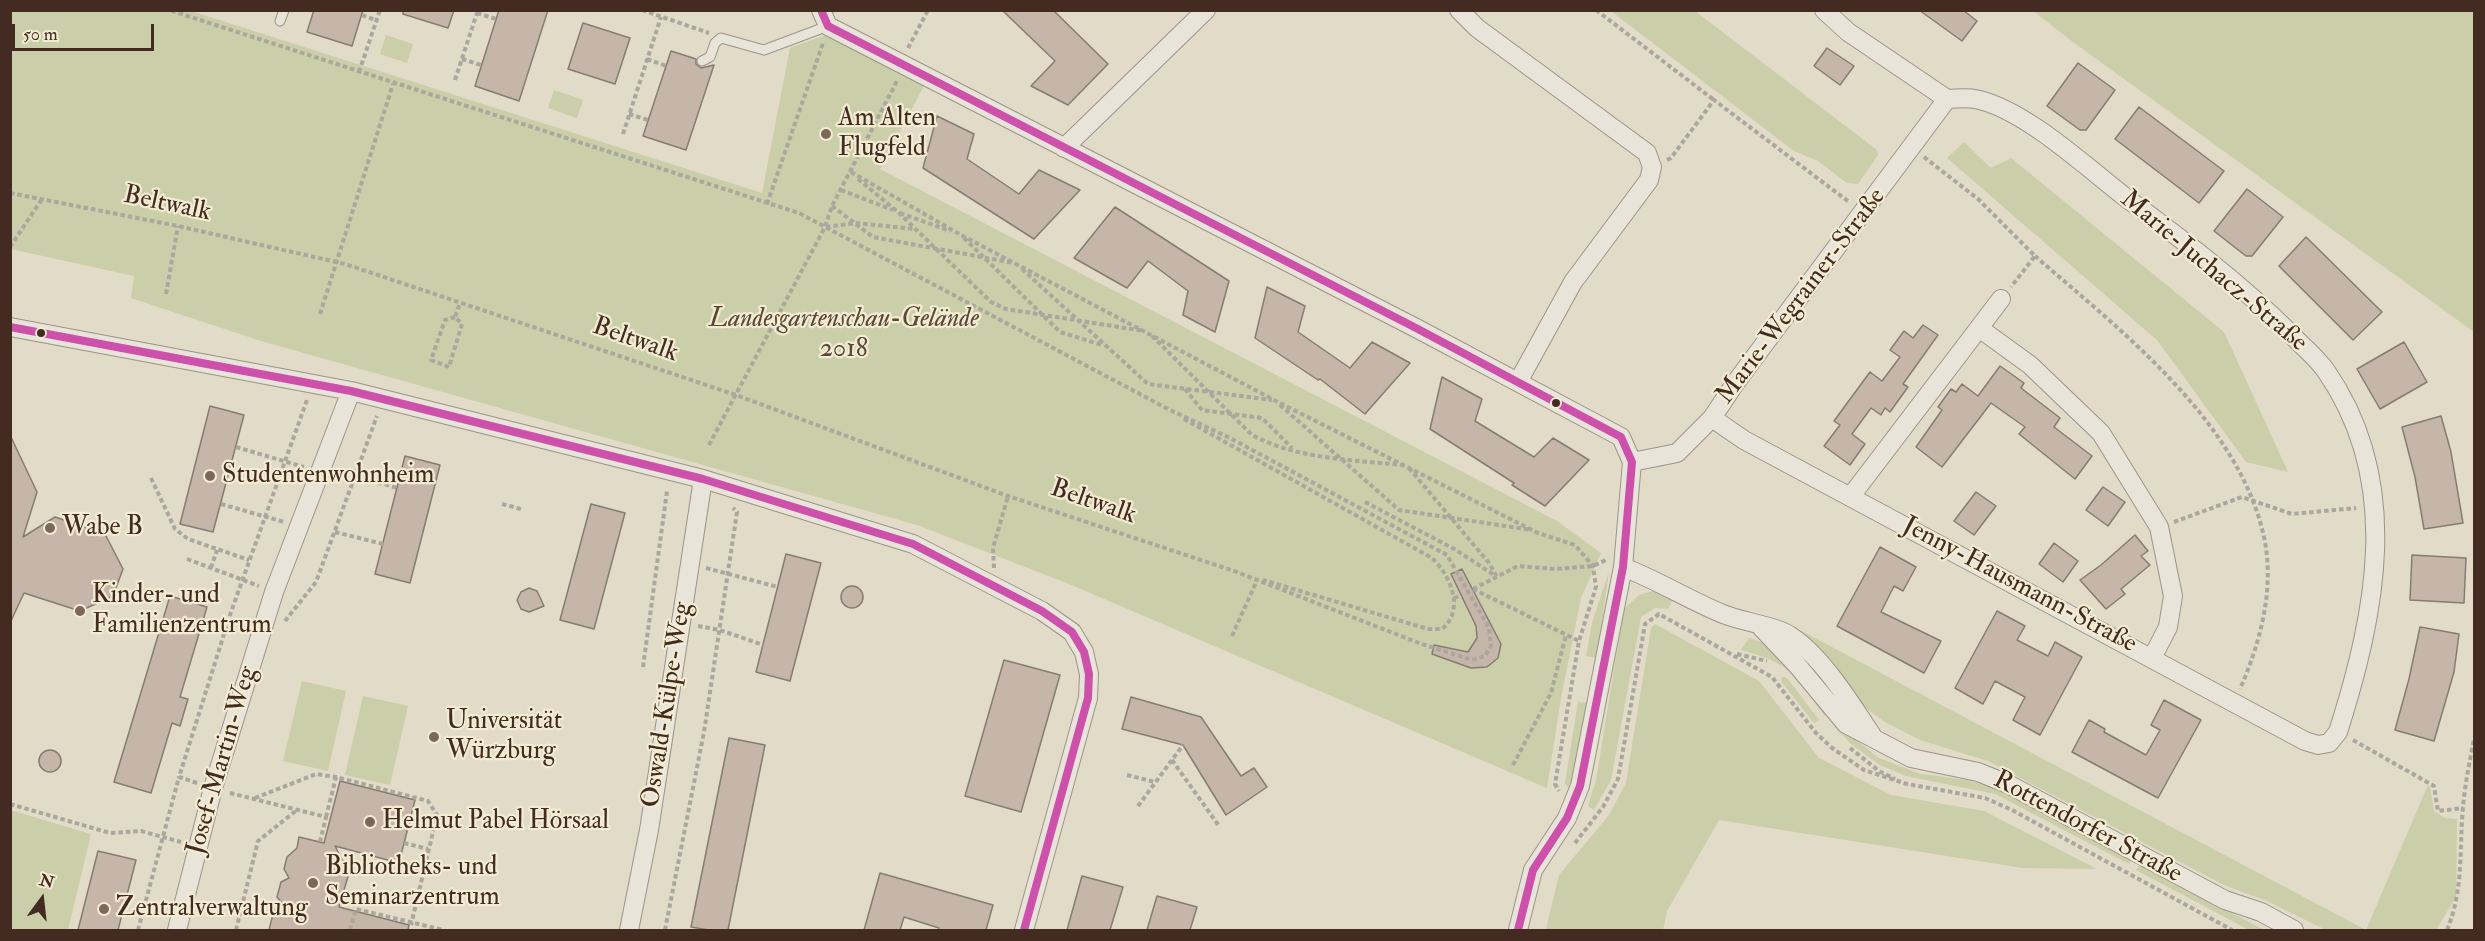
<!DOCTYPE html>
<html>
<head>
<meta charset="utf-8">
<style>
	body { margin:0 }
	#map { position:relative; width:2485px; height:941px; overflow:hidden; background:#e1dbc7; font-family:"IM FELL Double Pica",serif }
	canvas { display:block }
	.frame { position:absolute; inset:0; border:12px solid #432b21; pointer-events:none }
	.north { position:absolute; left:12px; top:869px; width:60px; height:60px; -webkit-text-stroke:4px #f3ecd3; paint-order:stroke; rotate:15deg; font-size:16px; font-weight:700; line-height:24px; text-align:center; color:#432b21 }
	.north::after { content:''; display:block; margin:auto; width:21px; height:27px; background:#432b21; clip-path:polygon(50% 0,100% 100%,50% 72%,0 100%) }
	.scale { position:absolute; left:12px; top:24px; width:142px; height:27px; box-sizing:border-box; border:3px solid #432b21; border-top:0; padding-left:8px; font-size:18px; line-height:21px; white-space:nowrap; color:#432b21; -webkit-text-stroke:4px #f3ecd3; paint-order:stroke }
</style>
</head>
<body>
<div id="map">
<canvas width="2485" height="941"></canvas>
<div class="frame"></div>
<div class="north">N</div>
<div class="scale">50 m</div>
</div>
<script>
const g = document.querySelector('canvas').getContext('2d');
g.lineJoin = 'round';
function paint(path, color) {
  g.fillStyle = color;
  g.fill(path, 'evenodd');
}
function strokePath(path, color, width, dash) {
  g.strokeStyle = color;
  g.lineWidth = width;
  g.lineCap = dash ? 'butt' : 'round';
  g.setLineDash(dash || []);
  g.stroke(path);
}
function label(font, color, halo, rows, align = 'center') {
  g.font = font + ' "IM FELL Double Pica",serif';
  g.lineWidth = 4.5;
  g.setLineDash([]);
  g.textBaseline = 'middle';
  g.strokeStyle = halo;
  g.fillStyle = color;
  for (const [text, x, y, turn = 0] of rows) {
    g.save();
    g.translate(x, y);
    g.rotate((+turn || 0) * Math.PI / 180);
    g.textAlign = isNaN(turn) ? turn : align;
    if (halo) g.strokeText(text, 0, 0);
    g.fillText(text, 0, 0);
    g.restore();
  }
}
const green = new Path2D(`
	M 11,11 L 191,11 L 762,193 L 790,48 L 829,34 L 925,84 L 880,169 L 1557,521 L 1601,553 L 1581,598 L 1561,698 L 1547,788 L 1069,584 L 917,525 L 261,341 L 131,298 L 134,276 L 11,249 Z
	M 1611,11 L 1695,11 L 1877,150 L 1878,155 L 1858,184 L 1847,183 L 1818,161 L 1794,151 Z
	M 2033,11 L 2474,11 L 2474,332 L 2073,42 Z
	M 386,35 L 413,44 L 407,63 L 380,54 Z
	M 554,90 L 583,100 L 577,118 L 548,108 Z
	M 1964,142 L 1991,168 L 2011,158 L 2224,332 L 2288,472 L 2246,462 L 2157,340 L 1947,158 Z
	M 1609,571 L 1597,658 L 1586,656 L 1592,623 Z
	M 1653,591 L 1673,599 L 1668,609 L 1655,608 L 1641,617 L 1611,780 L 1594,810 L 1588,806 L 1596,780 L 1624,609 L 1639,595 Z
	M 1655,624 L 1759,681 L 1819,758 L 1891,795 L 1984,811 L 2097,869 L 2023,868 L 1719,820 L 1667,911 L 1663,930 L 1546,929 L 1559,875 L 1609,815 L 1626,783 L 1651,628 Z
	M 1796,628 L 2366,930 L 2428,785 L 2430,787 L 2434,811 L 2445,818 L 2457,819 L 2456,897 L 2436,930 L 2326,930 L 2267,901 L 2224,885 L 1988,761 L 1920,740 L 1885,722 L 1863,706 L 1811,641 Z
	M 1749,638 C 1791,650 1806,680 1830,712 L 1825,716 C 1794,675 1793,664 1741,650 Z
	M 1782,677 L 1787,678 L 1819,720 L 1814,723 L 1781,681 Z
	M 302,681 L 346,691 L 328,771 L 283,761 Z
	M 363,696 L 408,706 L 390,785 L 345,775 Z
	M 1578,702 L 1589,703 L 1574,777 L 1568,788 L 1565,783 Z
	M 1836,717 L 1860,743 L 1879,758 L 1921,774 L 1967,780 L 2003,790 L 2131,860 L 2129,864 L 1995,794 L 1906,776 L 1880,765 L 1851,744 L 1830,721 Z
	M 10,810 L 91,834 L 68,930 L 11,930 Z
	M 2140,865 L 2264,930 L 2249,930 L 2136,870 Z`);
const building = new Path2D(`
	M 314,10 L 363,10 L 352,46 L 307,32 Z
	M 403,10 L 454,10 L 448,28 L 403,14 Z
	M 499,10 L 548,10 L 519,101 L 475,86 Z
	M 1002,10 L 1053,10 L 1108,64 L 1068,105 L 1031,86 L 1055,61 Z
	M 1919,10 L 1963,10 L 1977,21 L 1962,41 Z
	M 583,23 L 630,38 L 615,84 L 568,69 Z
	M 1827,48 L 1854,66 L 1840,85 L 1814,66 Z
	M 671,51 L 696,59 L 696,64 L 701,68 L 714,65 L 686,150 L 643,136 Z
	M 2078,63 L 2115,90 L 2086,130 L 2080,130 L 2047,106 Z
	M 2139,107 L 2224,171 L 2199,203 L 2115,139 Z
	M 937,116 L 974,134 L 967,159 L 1019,194 L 1039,170 L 1080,190 L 1034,239 L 923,168 Z
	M 2247,189 L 2283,217 L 2252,256 L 2246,256 L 2214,231 Z
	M 1115,207 L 1229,281 L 1215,332 L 1183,315 L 1188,291 L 1148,261 L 1127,288 L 1074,258 Z
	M 2306,237 L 2382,312 L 2353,340 L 2279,266 Z
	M 1267,287 L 1305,306 L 1298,332 L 1350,368 L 1372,342 L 1410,363 L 1365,414 L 1320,379 L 1318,380 L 1255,338 Z
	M 1923,325 L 1938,335 L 1903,384 L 1908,387 L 1890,412 L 1885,408 L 1881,415 L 1871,408 L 1852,434 L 1865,444 L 1850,465 L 1824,446 L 1840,425 L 1834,421 L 1870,372 L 1882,381 L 1900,357 L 1890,350 L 1904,331 L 1913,338 Z
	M 2404,342 L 2427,382 L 2380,409 L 2357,369 Z
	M 2000,366 L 2024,383 L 2021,388 L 2060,418 L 2054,427 L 2092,456 L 2075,479 L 2019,434 L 2025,427 L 1991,403 L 1942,467 L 1916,447 L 1942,410 L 1938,407 L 1951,389 L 1956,392 L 1962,384 L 1978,396 Z
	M 1442,377 L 1482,399 L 1475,421 L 1534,457 L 1553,438 L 1589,460 L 1545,506 L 1512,485 L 1514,483 L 1430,429 Z
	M 210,406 L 244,415 L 213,532 L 180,524 Z
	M 2441,416 L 2451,452 L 2463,523 L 2424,529 L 2415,477 L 2402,427 Z
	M 10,435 L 37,492 L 23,537 L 55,517 L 105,534 L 123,569 L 113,596 L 80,611 L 24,593 L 10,623 Z
	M 405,456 L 440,465 L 410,583 L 375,574 Z
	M 2103,487 L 2125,502 L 2108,526 L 2086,510 Z
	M 1976,492 L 1996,506 L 1974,535 L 1954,521 Z
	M 591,504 L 625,513 L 594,629 L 560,620 Z
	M 2135,535 L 2148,551 L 2141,556 L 2150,565 L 2121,589 L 2125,594 L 2106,609 L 2080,580 L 2101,565 Z
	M 2054,543 L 2078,561 L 2063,582 L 2039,564 Z
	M 1880,547 L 1916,567 L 1903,591 L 1894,586 L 1881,612 L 1941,641 L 1924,673 L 1837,626 Z
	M 786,554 L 821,563 L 790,681 L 756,672 Z
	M 2412,555 L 2466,558 L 2464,603 L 2410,600 Z
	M 1462,569 L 1501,644 L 1498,658 L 1487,667 L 1471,668 L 1432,654 L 1434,645 L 1468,652 L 1477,638 L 1476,626 L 1451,574 Z
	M841 597a11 11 0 1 1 22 0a11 11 0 1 1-22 0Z
	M 529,588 L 537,591 L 544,606 L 529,612 L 521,609 L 517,600 L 521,592 Z
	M 170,596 L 207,607 L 180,697 L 188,699 L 180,726 L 172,723 L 151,793 L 114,782 Z
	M 1997,611 L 2025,626 L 2017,640 L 2048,656 L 2055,642 L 2082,657 L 2040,735 L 2013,720 L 2025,697 L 1995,681 L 1983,704 L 1955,688 Z
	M 2420,627 L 2459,634 L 2454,672 L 2434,741 L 2395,730 L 2409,679 Z
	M 1004,660 L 1060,675 L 1021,812 L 965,796 Z
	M 1131,697 L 1201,717 L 1241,776 L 1254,768 L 1267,787 L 1226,815 L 1183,745 L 1122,729 Z
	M 2164,700 L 2201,720 L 2158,798 L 2072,752 L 2089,720 L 2105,729 L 2104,732 L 2146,755 L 2160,730 L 2151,725 Z
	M 729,738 L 765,745 L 728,930 L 709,930 L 691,927 Z
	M39 761a11 11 0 1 1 22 0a11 11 0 1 1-22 0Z
	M 340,781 L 415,800 L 399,863 L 335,846 L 349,873 L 339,907 L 409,925 L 408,930 L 269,930 L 274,910 L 282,903 L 277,897 L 281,882 L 289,878 L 284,869 L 287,857 L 297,848 L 299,837 L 324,843 Z
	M 98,851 L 136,860 L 118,930 L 78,930 Z
	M 880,873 L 993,905 L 986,930 L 938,930 L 939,928 L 904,917 L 900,930 L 864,930 Z
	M 1082,876 L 1123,887 L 1110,930 L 1067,930 Z
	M 1157,896 L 1197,907 L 1190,930 L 1147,930 Z`);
const path = new Path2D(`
	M 642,10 L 709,33
	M 1596,10 L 1714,100
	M 477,13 L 496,19
	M 362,15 L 376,20
	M 908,48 L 928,10
	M 462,59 L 481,65
	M 647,59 L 666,66
	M 359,72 L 380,10
	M 455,80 L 478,10
	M 629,114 L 648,120
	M 623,134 L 661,17
	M 1924,157 L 1978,199 L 2035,256 L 2011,287
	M 1667,160 L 1671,158 L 1714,100 L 1849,202
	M 851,172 L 961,235 L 1276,401 L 1538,533 L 1575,545 L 1593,566 L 1596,587 L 1579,641 L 1555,784 L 1559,791
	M 858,179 L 898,212 L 991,302 L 1006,309 L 1144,331
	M 841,190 L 893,210
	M 10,193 L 178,226 L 345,264 L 736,395 L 1008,496 L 1234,571 L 1419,643 L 1472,660 L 1485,656 L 1491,646 L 1489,628 L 1447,555 L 1230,438 L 1168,409 L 799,213 L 169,10
	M 767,204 L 823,43
	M 832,206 L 873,237 L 1014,263
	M 900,213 L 950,231
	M 826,227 L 855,223 L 914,229
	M 964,238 L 1060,332 L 1102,345
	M 10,247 L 42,199
	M 2035,256 C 2121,331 2242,423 2265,542 C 2274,592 2260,643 2240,689
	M 1022,269 L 1148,384 L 1272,400
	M 166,294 L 178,226
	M 320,314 L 393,84
	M 455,317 L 445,320 L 431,360 L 449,367 L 462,324 L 455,317 L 460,303
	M 1152,336 L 1252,435 C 1296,459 1354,460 1402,465
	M 1185,389 L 1202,410 L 1262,418 L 1292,448
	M 1280,405 L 1399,510 L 1532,530
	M 1184,419 L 1432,558 C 1451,576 1465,610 1442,629 L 1428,629 L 1263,580
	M 709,445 L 825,227 L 832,206 L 897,81
	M 236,447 L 304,467
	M 1409,468 L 1489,563 L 1497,577
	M 356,476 L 397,488
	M 151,478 L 175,529 L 188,539 L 249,560
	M 1365,502 L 1456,550 L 1494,575
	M 221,504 L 284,522
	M 502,504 L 521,509
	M 2174,522 L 2242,497 L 2292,514 L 2356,508
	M 335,532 L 383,544
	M 187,559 L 259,586
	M 211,568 L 217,550
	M 706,568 L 778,587
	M 994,568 L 993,548 L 1008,496
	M 1473,589 L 1518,566 L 1555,569 L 1593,566 L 1606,560
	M 1473,589 L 1579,641
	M 1454,598 L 1461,595
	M 285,621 L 316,582 L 377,416
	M 698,626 L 720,630 L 763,645
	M 1232,636 L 1257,580
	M 1737,654 L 1767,661
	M 643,667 L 667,491
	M 2353,740 L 2434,786 L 2438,811 L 2463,808
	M 1850,748 L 1879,771 L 1895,779
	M 1172,760 L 1219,826
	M 1513,765 L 1551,693 L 1566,635
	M 1127,775 L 1155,782
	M 197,783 L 179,777 L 231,612 L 307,400
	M 230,793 L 326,817 L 320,842
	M 255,798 L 316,774 L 336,777
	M 10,804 L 110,833 L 141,831 L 181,842
	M 1138,806 L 1183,745
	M 326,817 L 336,777 L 428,801 L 437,815 L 411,925
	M 404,843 L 428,849
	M 1575,843 L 1603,807 L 1618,779 L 1645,624 L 1659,614 L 1772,677 L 1816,733 L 1832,748 L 1864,770 L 1907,784 L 1985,798 L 2012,810 L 2232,930
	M 399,864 L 424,870
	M 138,930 L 179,777
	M 236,930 L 258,841 L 297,810
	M 350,930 L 356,909 L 443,930
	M 665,930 L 704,732 L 737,512 L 733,508
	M 2447,930 C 2464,889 2459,850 2463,807 C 2465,783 2470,761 2474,738`);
const lane = new Path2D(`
	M 280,21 L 284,10
	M 702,61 L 710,57 L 715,43 L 721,38 L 764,50 L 828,26`);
const street = new Path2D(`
	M 821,10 L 828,26 L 1416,328 L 1621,437 L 1632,462 L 1623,567 L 1580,786 L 1567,818 L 1533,870 L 1518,930
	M 1459,10 L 1477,28 L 1647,153 L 1652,167 L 1649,180 L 1573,282 L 1518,382
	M 1824,10 L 1848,32 L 1947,99
	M 1064,148 L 1206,10
	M 10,327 L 351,391 L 703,479 L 913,544 L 1042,611 L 1072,632 L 1084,652 L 1089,674 L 1088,698 L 1024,930
	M 1979,328 L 2030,365 L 2101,433 L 2159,527 L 2173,596 L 2168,627 L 2152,658
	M 1712,418 L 1744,440 L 2305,741 L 2318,745 L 2329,743 L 2338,732 C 2376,612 2403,482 2326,371 C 2317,358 2303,347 2292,335 C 2241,284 2183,240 2125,197 C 2085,166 2023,108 1975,99 C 1966,97 1956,99 1947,99
	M 1632,462 L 1677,453 L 1712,418 L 1736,382 L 1947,99
	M 1851,496 L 2001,299
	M 1623,567 C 1657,580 1689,600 1723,614 C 1742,622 1778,626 1792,637 C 1823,658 1852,705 1873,737
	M 1761,627 L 1797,665 L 1846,724 L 1911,758 L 1978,772 L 2008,784 L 2225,900 L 2261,912 L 2294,930
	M 177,930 L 213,788 L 274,592 L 351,391
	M 629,930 L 649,830 L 703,479`);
const bus1 = new Path2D(`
	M 821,10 L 828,26 L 1416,328 L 1621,437 L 1632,462 L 1623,567 L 1580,786 L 1567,818 L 1533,870 L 1518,930
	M 10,327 L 351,391 L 703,479 L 913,544 L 1042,611 L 1072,632 L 1084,652 L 1089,674 L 1088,698 L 1024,930`);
const markers = [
	[826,134,6,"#7a695b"],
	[41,333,5,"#432b21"],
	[1556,403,5,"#432b21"],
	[210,476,6,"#7a695b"],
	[50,528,6,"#7a695b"],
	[80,611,6,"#7a695b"],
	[434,737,6,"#7a695b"],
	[370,822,6,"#7a695b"],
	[313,883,6,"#7a695b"],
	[104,909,6,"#7a695b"]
];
const poiNames = [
	["Am Alten",838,119],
	["Flugfeld",838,149],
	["Studentenwohnheim",222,476],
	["Wabe B",62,528],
	["Kinder- und",92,596],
	["Familienzentrum",92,626],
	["Universität",446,722],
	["Würzburg",446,752],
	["Helmut Pabel Hörsaal",382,822],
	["Bibliotheks- und",325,868],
	["Seminarzentrum",325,898],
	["Zentralverwaltung",116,909]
];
const streetNames = [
	["Beltwalk",167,205,12],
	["Marie-Juchacz-Straße",2213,272,40],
	["Marie-Wegrainer-Straße",1802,297,-53],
	["Beltwalk",635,341,19],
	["Beltwalk",1093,503,19],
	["Jenny-Hausmann-Straße",2019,586,28],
	["Oswald-Külpe-Weg",668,705,-81],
	["Josef-Martin-Weg",223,761,-74],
	["Rottendorfer Straße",2087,828,28]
];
const parkNames = [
	["Landesgartenschau-Gelände",844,320],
	["2018",844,350]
];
paint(green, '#cacea9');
paint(building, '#c6b6a9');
strokePath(building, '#847d72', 1.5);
strokePath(lane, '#9b9488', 11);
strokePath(street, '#9b9488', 20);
strokePath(path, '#aba69e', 4, [4.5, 3]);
strokePath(lane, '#e8e4da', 9);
strokePath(street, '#e8e4da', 18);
strokePath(bus1, '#cd50aa', 8);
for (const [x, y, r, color] of markers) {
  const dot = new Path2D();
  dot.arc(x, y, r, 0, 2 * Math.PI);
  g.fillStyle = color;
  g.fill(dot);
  strokePath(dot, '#f3ecd3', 2);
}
label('26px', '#432b21', '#f3ecd3', poiNames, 'left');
label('26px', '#432b21', '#f3ecd3', streetNames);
label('italic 26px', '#5a4937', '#f3ecd3', parkNames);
</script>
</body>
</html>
